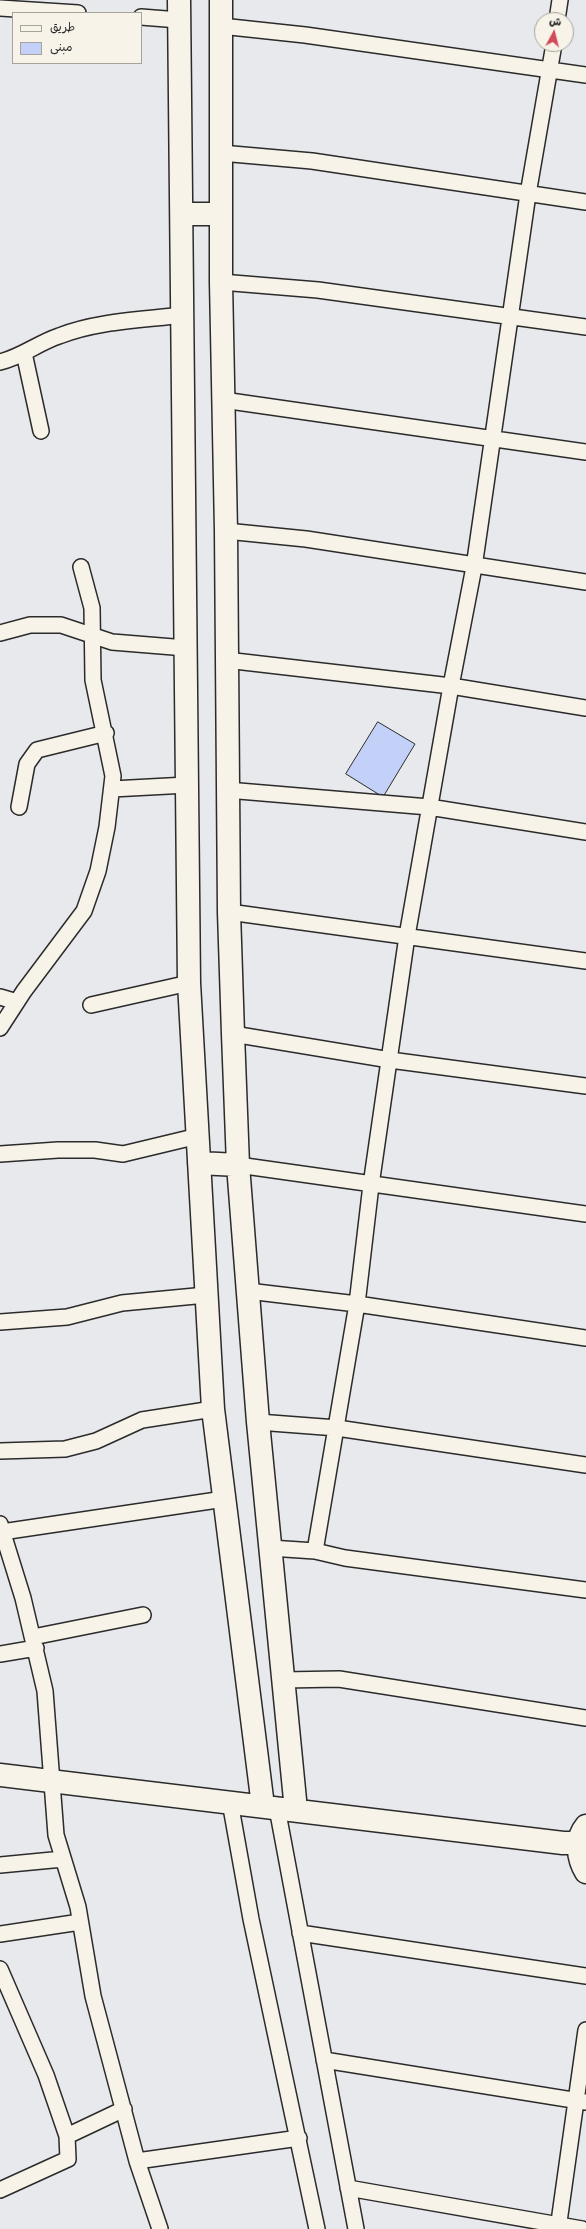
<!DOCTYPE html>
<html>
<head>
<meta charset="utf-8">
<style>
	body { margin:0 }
	#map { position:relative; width:586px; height:2229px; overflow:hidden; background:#e7e9ed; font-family:Delius,"Playpen Sans Arabic",sans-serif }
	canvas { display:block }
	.legend { position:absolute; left:12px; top:12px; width:130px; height:52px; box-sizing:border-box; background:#f7f3e8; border:1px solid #a5a39c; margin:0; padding:5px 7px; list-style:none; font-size:12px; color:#2b2b2b }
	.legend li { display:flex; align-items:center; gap:8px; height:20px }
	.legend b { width:20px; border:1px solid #a5a39c }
	.north { position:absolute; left:534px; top:12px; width:40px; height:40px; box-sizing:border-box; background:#f7f3e8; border:1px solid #a5a39c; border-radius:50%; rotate:7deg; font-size:11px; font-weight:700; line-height:16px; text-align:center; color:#2b2b2b }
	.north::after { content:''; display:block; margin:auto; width:14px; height:18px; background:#d1495b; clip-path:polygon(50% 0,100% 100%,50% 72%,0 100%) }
</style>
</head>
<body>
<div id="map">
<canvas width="586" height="2229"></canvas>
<ul class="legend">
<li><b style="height:5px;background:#f7f3e8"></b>طريق</li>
<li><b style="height:11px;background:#c3d1f8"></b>مبنى</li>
</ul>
<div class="north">ش</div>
</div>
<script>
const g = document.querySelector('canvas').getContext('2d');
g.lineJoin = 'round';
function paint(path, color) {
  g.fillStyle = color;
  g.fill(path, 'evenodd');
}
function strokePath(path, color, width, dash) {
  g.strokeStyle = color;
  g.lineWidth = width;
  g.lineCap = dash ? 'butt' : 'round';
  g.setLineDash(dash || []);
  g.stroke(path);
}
const building = new Path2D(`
	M 378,722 L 415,744 L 383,797 L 346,774 Z`);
const street = new Path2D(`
	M 0,8 L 78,13
	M 141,17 L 179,20
	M 557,20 L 560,0
	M 221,26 L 305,35 L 586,75
	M 221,153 L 312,161 L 586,202
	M 221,282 L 318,290 L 586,327
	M 24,353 L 41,431
	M 0,362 C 21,357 38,343 59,336 C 97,321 142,320 183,315
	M 223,400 L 586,452
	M 226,531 L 306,539 L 586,582
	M 0,633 L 30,625 L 61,625 L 112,642 L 186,648
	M 226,660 L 451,686 L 586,708
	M 112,789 L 187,785
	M 227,790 L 429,807 L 586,832
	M 19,807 L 27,764 L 37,750 L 106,733
	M 229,912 L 586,961
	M 0,997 L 17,1002
	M 91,1005 L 189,983
	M 0,1028 L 24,991 L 84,911 L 98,871 L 107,827 L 113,776 L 93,680 L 92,608 L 81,567
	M 233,1034 L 390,1060 L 586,1086
	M 0,1154 L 58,1150 L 95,1150 L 123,1154 L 198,1136
	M 238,1165 L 586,1214
	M 248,1291 L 357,1304 L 586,1338
	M 0,1322 L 67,1317 L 122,1303 L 206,1295
	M 258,1422 L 337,1428 L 586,1465
	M 0,1451 L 65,1449 L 96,1441 L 142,1420 L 213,1409
	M 0,1524 L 23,1598 L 45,1691 L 56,1835 L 78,1907 L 93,1996 L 137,2161 L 160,2229
	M 2,1532 L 224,1499
	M 270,1548 L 315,1551 L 345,1558 L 586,1590
	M 315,1551 L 357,1304 L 371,1185 L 407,936 L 451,686 L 474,567 L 528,194 L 554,44
	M 33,1637 L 143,1615
	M 0,1654 L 36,1648
	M 283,1680 L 339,1679 L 586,1718
	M 230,1802 L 251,1919 L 317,2229
	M 277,1808 L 356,2229
	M 0,1865 L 63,1859
	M 300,1933 L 586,1976
	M 0,1934 L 80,1922
	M 0,1969 L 46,2075 L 67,2136 L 68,2159 L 0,2190
	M 324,2060 L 586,2102
	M 67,2136 L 124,2109
	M 137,2161 L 299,2138
	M 348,2188 L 582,2229
	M 558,2229 L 586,2030`);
const secondary = new Path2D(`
	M 179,0 L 189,983 L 213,1409 L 263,1806
	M 221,0 L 221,282 L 226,531 L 229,912 L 233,1034 L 238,1165 L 258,1422 L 296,1810
	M 182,214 L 221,214
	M 199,1163 L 238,1165
	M 0,1775 L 563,1843 L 579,1843
	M 586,1826 C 575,1839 578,1859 586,1872`);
paint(building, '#c3d1f8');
strokePath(building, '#2b2b2b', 1);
strokePath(street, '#2b2b2b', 18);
strokePath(secondary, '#2b2b2b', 25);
strokePath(street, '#f7f3e8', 15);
strokePath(secondary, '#f7f3e8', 22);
</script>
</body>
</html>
